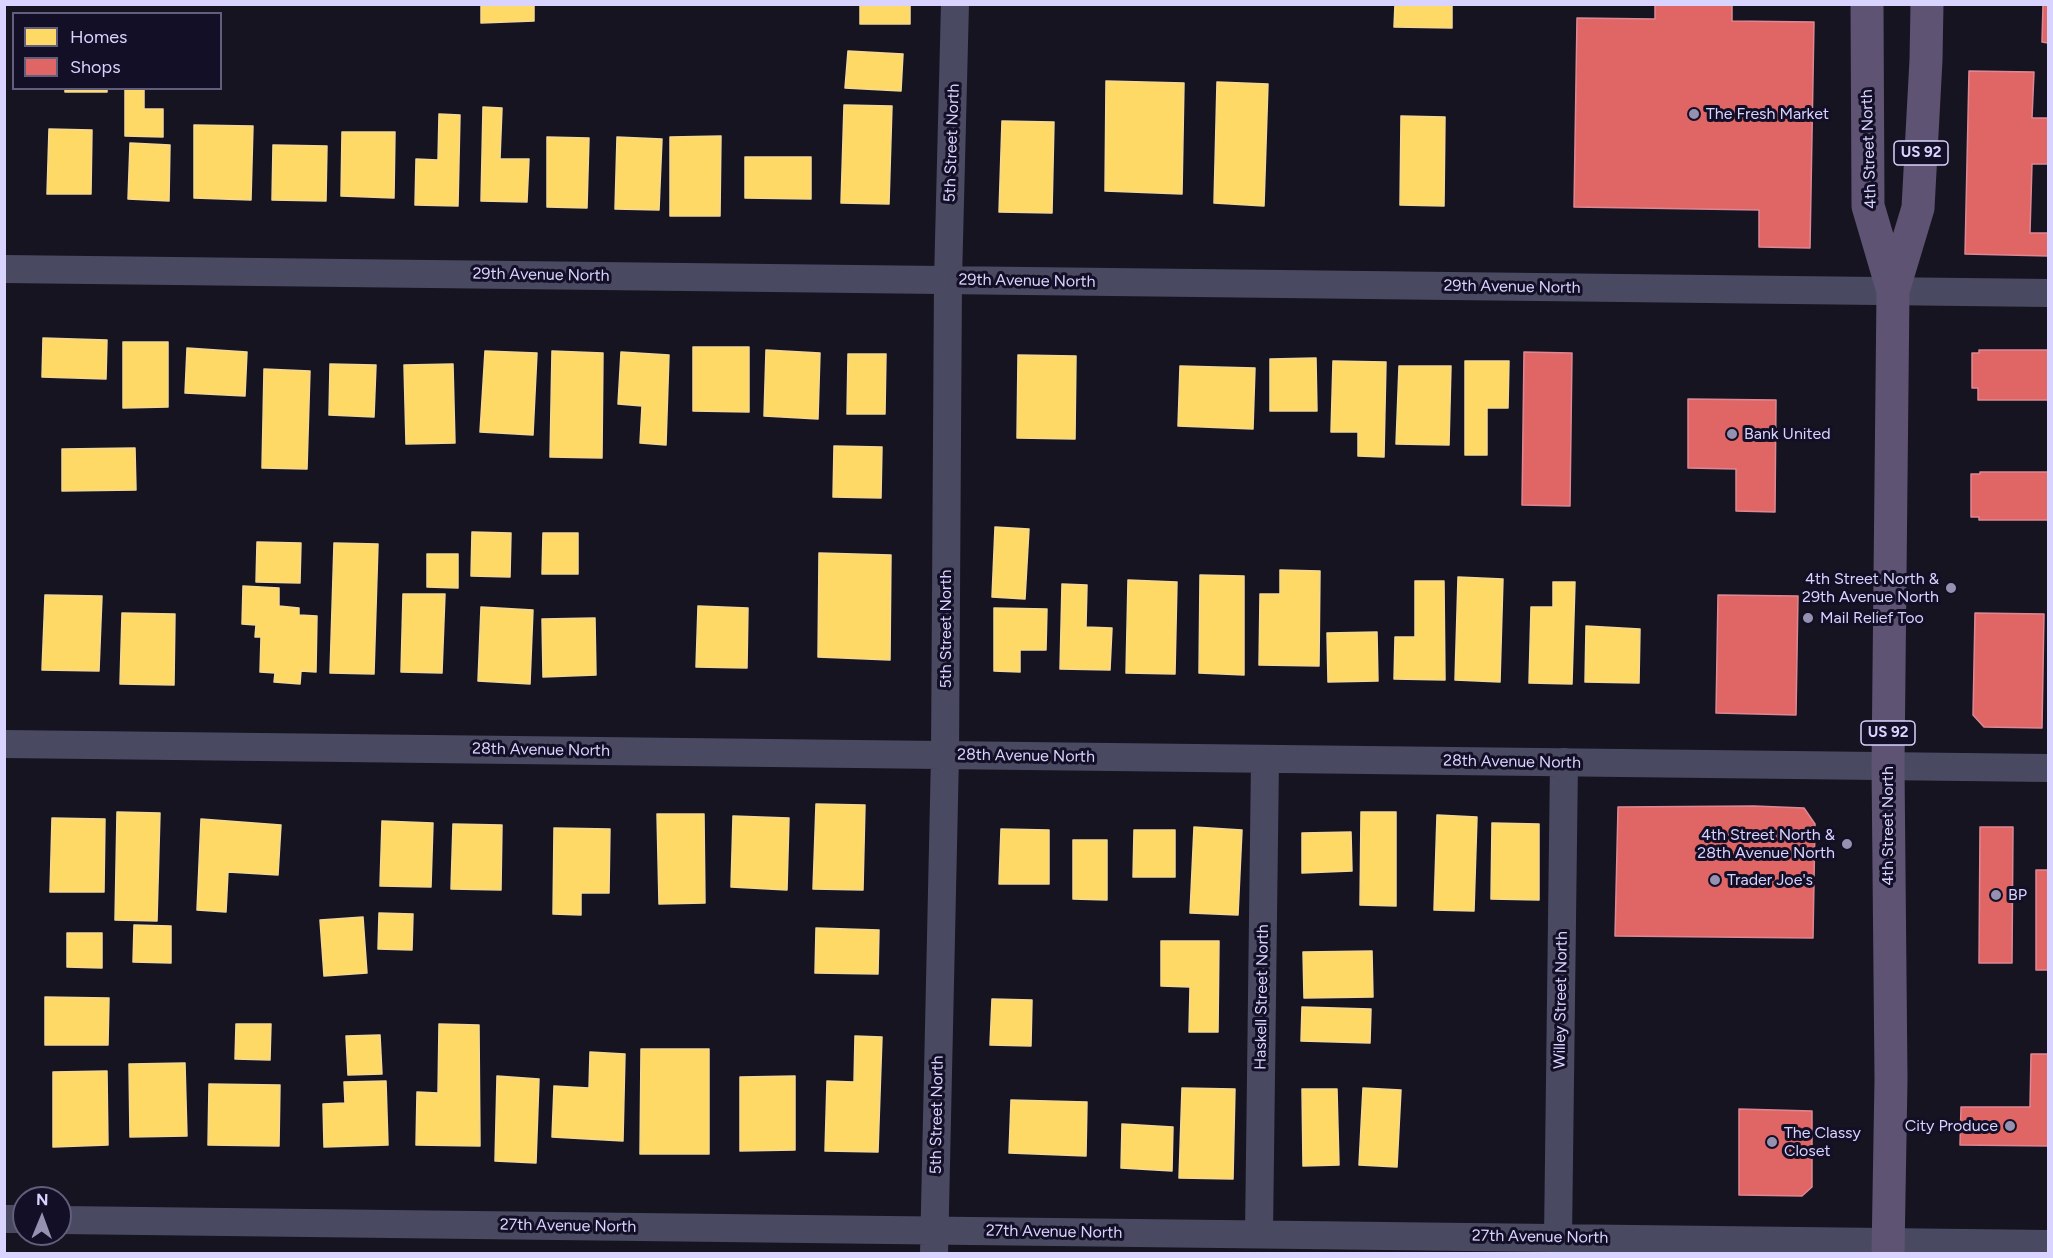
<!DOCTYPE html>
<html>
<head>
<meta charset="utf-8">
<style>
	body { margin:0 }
	#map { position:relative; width:2053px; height:1258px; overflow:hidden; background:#161421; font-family:Figtree,sans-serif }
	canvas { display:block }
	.frame { position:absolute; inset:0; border:6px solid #d9d4ff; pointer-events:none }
	.legend { position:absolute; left:12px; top:12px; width:210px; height:78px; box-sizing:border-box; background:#130f26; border:2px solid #625e7d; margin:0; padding:8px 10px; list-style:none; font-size:18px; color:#d9d4ff }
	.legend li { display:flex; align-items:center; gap:12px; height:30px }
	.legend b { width:30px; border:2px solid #625e7d }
	.north { position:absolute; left:12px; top:1186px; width:60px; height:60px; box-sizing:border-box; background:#130f26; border:2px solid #625e7d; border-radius:50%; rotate:1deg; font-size:16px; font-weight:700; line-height:24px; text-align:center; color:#d9d4ff }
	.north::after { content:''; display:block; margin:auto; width:21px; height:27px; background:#9591b1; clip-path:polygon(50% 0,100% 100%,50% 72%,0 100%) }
</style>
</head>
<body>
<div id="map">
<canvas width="2053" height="1258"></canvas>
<div class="frame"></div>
<ul class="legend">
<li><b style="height:16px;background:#ffd966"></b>Homes</li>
<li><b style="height:16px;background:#e06666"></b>Shops</li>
</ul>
<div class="north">N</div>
</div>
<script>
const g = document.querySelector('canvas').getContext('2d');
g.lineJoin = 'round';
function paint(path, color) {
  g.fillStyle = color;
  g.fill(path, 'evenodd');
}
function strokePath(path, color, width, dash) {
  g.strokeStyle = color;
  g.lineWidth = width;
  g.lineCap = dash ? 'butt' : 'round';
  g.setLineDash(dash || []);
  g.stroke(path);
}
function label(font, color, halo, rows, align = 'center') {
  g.font = font + ' Figtree,sans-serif';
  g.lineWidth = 6;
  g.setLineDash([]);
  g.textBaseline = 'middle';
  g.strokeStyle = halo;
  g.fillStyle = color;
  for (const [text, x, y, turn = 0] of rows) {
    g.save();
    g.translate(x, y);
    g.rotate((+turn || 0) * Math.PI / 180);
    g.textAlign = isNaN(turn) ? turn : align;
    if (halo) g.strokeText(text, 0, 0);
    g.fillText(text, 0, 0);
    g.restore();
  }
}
const homes = new Path2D(`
	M 481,4 L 534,4 L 534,21 L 481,23 Z
	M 860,4 L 910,4 L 910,24 L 860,24 Z
	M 1395,4 L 1452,4 L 1452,28 L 1394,27 Z
	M 848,51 L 903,54 L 901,91 L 845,88 Z
	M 1106,81 L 1184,83 L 1182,194 L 1105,191 Z
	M 1217,82 L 1268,84 L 1264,206 L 1214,203 Z
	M 65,88 L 107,88 L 107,92 L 65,92 Z
	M 125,88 L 144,88 L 144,109 L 163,109 L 163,137 L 125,136 Z
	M 844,105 L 892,106 L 889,204 L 841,203 Z
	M 483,107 L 502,108 L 500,159 L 529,159 L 527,202 L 481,201 Z
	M 439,114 L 460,115 L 458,206 L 415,205 L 416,159 L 438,160 Z
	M 1401,116 L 1445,117 L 1444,206 L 1400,205 Z
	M 1002,121 L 1054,122 L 1052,213 L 999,212 Z
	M 194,125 L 253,126 L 251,200 L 194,198 Z
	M 49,129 L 92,130 L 91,194 L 47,194 Z
	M 342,132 L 395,132 L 394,198 L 341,196 Z
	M 721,136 L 720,216 L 670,216 L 670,137 Z
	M 547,137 L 589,138 L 587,208 L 547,207 Z
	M 617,137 L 662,139 L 659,210 L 615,209 Z
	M 130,143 L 170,145 L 169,201 L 128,199 Z
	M 273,145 L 327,146 L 326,201 L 272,200 Z
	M 745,157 L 811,157 L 811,199 L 745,198 Z
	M 43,338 L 107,340 L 106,379 L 42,377 Z
	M 123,342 L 168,342 L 168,407 L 123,408 Z
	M 693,347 L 749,347 L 749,412 L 693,411 Z
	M 187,348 L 247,352 L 245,396 L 185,393 Z
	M 766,350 L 820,353 L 818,419 L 764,416 Z
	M 485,351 L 537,353 L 533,435 L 480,432 Z
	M 552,351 L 603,353 L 602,458 L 550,457 Z
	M 621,352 L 669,355 L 666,445 L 640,443 L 642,406 L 618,404 Z
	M 848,354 L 886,354 L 885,414 L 847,414 Z
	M 1018,355 L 1076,356 L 1075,439 L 1017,438 Z
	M 1316,358 L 1317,411 L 1270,411 L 1270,359 Z
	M 1333,361 L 1386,362 L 1384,457 L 1358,456 L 1358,432 L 1331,432 Z
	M 1465,361 L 1509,361 L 1508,408 L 1487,408 L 1487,455 L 1465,455 Z
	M 330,364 L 376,365 L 374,417 L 329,415 Z
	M 453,364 L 455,443 L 406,444 L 404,365 Z
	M 1180,366 L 1255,368 L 1253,429 L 1178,426 Z
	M 1399,366 L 1451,366 L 1449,445 L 1396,444 Z
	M 264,369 L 310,371 L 307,469 L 262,468 Z
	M 834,446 L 882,447 L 881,498 L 833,497 Z
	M 135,448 L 136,490 L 62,491 L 62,449 Z
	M 995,527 L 1029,529 L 1025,599 L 992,597 Z
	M 472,532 L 511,533 L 510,577 L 471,576 Z
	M 543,533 L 578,533 L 578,574 L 542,574 Z
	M 257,542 L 301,543 L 300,583 L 256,582 Z
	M 334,543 L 378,544 L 374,674 L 330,673 Z
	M 819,553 L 891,555 L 890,660 L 818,657 Z
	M 427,554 L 458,554 L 458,588 L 427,587 Z
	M 1280,570 L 1320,571 L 1319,666 L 1259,665 L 1260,594 L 1280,594 Z
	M 1200,575 L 1244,576 L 1244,675 L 1199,673 Z
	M 1458,577 L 1503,579 L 1500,682 L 1455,680 Z
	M 1128,580 L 1177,582 L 1175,674 L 1126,673 Z
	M 1415,581 L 1444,581 L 1445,680 L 1394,679 L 1395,637 L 1415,637 Z
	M 1553,582 L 1575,582 L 1572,684 L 1529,683 L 1531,607 L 1553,607 Z
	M 1062,584 L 1087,585 L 1086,627 L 1112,628 L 1110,670 L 1060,669 Z
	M 243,586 L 279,588 L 279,606 L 299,608 L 299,615 L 317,616 L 316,672 L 301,671 L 300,684 L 274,682 L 275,673 L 260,672 L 261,637 L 255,637 L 256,625 L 242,624 Z
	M 403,594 L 445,594 L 442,673 L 401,672 Z
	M 45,595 L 102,596 L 99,671 L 42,670 Z
	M 698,606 L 748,608 L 747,668 L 696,667 Z
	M 481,607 L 533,610 L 530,684 L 478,681 Z
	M 994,608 L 1047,609 L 1046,650 L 1020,650 L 1020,672 L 994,671 Z
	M 122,613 L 175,614 L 174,685 L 120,684 Z
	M 595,618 L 596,675 L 543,677 L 542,619 Z
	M 1586,626 L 1640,629 L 1639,683 L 1585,682 Z
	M 1377,632 L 1378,681 L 1328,682 L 1327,633 Z
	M 816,804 L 865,805 L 863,890 L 813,889 Z
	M 117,812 L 160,813 L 157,921 L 115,920 Z
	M 1361,812 L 1396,812 L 1396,906 L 1360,905 Z
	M 657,814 L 704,814 L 705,903 L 659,904 Z
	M 1437,815 L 1477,817 L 1474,911 L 1434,910 Z
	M 733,816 L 789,818 L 787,890 L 731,887 Z
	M 52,818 L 105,819 L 104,892 L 50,892 Z
	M 201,819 L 281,825 L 278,875 L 228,872 L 226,912 L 197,910 Z
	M 382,821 L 433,823 L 431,887 L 380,886 Z
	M 1492,823 L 1539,824 L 1539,900 L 1491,899 Z
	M 453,824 L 502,825 L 501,890 L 451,889 Z
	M 1194,827 L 1242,830 L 1238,915 L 1190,913 Z
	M 554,828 L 610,829 L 609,893 L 581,893 L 581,915 L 553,914 Z
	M 1001,829 L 1049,830 L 1049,884 L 999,884 Z
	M 1134,830 L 1175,830 L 1175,877 L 1133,877 Z
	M 1351,832 L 1352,871 L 1302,873 L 1302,833 Z
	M 1073,840 L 1107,840 L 1107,900 L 1073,899 Z
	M 379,913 L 413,914 L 412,950 L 378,949 Z
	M 363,917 L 367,973 L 324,976 L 320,920 Z
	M 134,925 L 171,926 L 171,963 L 133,962 Z
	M 816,928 L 879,930 L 878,974 L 815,973 Z
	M 67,933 L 102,933 L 102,968 L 67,967 Z
	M 1161,941 L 1219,941 L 1218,1032 L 1189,1032 L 1190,987 L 1161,986 Z
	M 1372,951 L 1373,997 L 1304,998 L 1303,952 Z
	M 45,997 L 109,998 L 108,1045 L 45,1045 Z
	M 992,999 L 1032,1000 L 1031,1046 L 990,1045 Z
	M 1302,1007 L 1371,1009 L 1370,1043 L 1301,1041 Z
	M 236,1024 L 271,1024 L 270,1060 L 235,1059 Z
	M 439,1024 L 479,1025 L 480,1146 L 416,1145 L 417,1092 L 438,1093 Z
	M 380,1035 L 382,1074 L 348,1075 L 346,1036 Z
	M 855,1036 L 882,1037 L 878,1152 L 825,1151 L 827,1081 L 854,1082 Z
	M 641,1049 L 709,1049 L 709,1154 L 640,1154 Z
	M 590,1052 L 625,1054 L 623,1141 L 552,1137 L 554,1086 L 589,1088 Z
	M 185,1063 L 187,1136 L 130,1137 L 129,1064 Z
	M 107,1071 L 108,1145 L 53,1147 L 53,1072 Z
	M 497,1076 L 539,1079 L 536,1163 L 495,1161 Z
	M 795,1076 L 795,1150 L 740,1151 L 740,1077 Z
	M 386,1081 L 388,1145 L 324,1147 L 323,1104 L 345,1103 L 344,1082 Z
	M 209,1084 L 280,1085 L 279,1146 L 208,1145 Z
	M 1182,1088 L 1235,1089 L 1233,1179 L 1179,1178 Z
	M 1363,1088 L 1401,1090 L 1397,1167 L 1359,1165 Z
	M 1302,1089 L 1337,1089 L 1339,1165 L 1303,1166 Z
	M 1011,1100 L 1087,1102 L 1086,1156 L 1009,1153 Z
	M 1122,1124 L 1173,1127 L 1172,1171 L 1121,1168 Z`);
const shops = new Path2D(`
	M 1655,4 L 1732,4 L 1732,21 L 1814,22 L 1810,248 L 1759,247 L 1759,210 L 1574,207 L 1577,18 L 1655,19 Z
	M 2043,4 L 2048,4 L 2048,43 L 2042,42 Z
	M 1969,71 L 2034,72 L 2032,118 L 2048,118 L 2048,164 L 2032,164 L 2030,233 L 2048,233 L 2048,256 L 1965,254 Z
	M 1979,350 L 2048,350 L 2048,400 L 1978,400 L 1978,388 L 1972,388 L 1972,353 L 1979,353 Z
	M 1524,352 L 1572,353 L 1570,506 L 1522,505 Z
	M 1688,399 L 1776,400 L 1775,512 L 1736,511 L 1736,469 L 1688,468 Z
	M 1980,472 L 2048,472 L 2048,520 L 1979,520 L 1979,517 L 1971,517 L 1971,474 L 1980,474 Z
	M 1718,595 L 1798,596 L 1796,715 L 1716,713 Z
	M 1975,613 L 2044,614 L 2042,728 L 1984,727 L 1973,715 Z
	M 1754,806 L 1804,808 L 1815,824 L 1813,938 L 1615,936 L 1618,807 Z
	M 1980,827 L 2013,827 L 2012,963 L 1979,963 Z
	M 2036,870 L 2048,870 L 2048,970 L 2036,970 Z
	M 2031,1054 L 2048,1054 L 2048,1146 L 1960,1145 L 1961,1107 L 2030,1107 Z
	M 1739,1109 L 1812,1111 L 1812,1187 L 1802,1196 L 1739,1195 Z`);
const street = new Path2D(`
	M 4,269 L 2048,293
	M 4,744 L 2048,768
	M 4,1219 L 24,1219
	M 60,1220 L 2048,1244
	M 1259,1234 L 1265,759
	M 1558,1238 L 1564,762
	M 934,1254 L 945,755 L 948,280 L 955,4`);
const primary = new Path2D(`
	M 1867,4 L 1868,206 L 1893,291 L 1888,766 L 1891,1079 L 1888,1254
	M 1893,291 L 1918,208 L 1926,60 L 1927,4`);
const markers = [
	[1694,114,6,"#9591b1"],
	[1732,434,6,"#9591b1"],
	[1951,588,6,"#9591b1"],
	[1808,618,6,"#9591b1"],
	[1847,844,6,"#9591b1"],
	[1715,880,6,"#9591b1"],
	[1996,895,6,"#9591b1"],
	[2010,1126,6,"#9591b1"],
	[1772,1142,6,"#9591b1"]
];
const shields = [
	[1921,153,54],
	[1888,733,54]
];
const shieldNames = [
	["US 92",1921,153],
	["US 92",1888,733]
];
const poiNames = [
	["The Fresh Market",1706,114],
	["Bank United",1744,434],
	["4th Street North &",1939,579,"right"],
	["29th Avenue North",1939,597,"right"],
	["Mail Relief Too",1820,618],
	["4th Street North &",1835,835,"right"],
	["28th Avenue North",1835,853,"right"],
	["Trader Joe's",1727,880],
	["BP",2008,895],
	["City Produce",1998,1126,"right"],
	["The Classy",1784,1133],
	["Closet",1784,1151]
];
const streetNames = [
	["5th Street North",952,143,-88],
	["4th Street North",1869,149,-92],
	["29th Avenue North",541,275,1],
	["29th Avenue North",1027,281,1],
	["29th Avenue North",1512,287,1],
	["5th Street North",946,629,-90],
	["28th Avenue North",541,750,1],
	["28th Avenue North",1026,756,1],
	["28th Avenue North",1512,762,1],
	["4th Street North",1888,826,-90],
	["Haskell Street North",1262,997,-89],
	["Willey Street North",1561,1000,-89],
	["5th Street North",937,1115,-89],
	["27th Avenue North",568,1226,1],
	["27th Avenue North",1054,1232,1],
	["27th Avenue North",1540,1237,1]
];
paint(homes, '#ffd966');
strokePath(homes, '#f4d894', 1.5);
paint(shops, '#e06666');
strokePath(shops, '#de8794', 1.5);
strokePath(street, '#4a4962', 28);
strokePath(primary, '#5e5373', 33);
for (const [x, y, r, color] of markers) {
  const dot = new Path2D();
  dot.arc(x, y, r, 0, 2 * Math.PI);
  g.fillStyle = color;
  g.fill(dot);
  strokePath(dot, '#130f26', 2);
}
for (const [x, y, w] of shields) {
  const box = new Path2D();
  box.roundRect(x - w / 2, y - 12, w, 24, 4.5);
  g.fillStyle = '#130f26';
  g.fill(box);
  strokePath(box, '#d9d4ff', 1.5);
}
label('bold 15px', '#d9d4ff', null, shieldNames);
label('16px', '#d9d4ff', '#130f26', poiNames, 'left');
label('16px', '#d9d4ff', '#130f26', streetNames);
</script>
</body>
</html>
